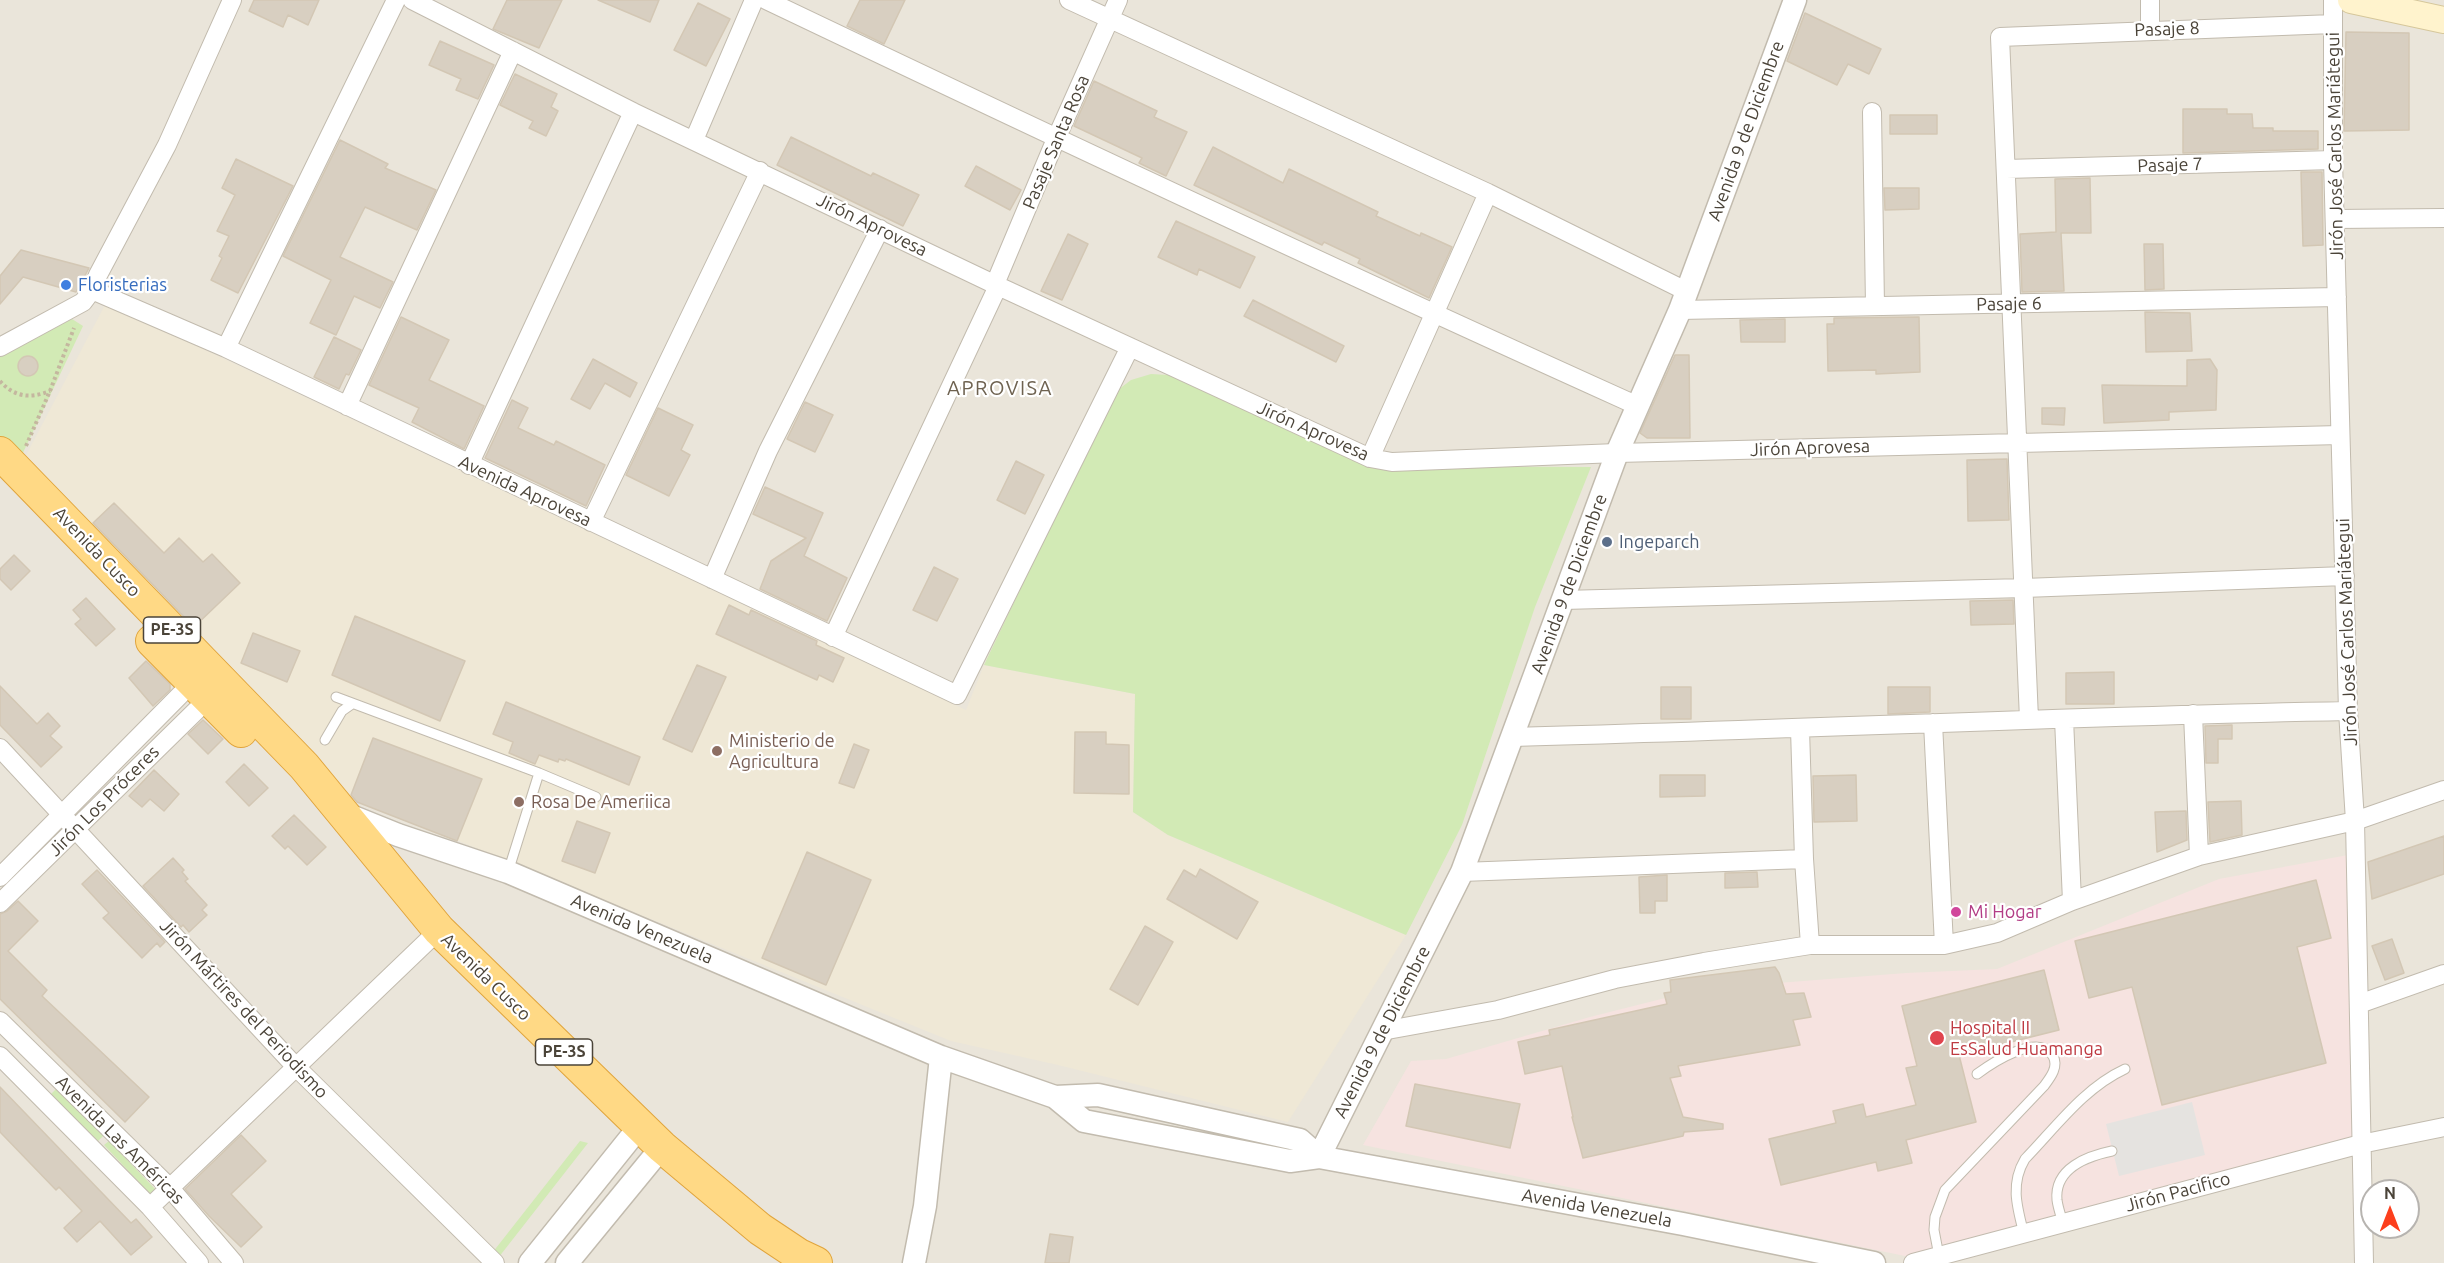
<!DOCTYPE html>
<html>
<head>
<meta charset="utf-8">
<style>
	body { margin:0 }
	#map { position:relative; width:2444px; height:1263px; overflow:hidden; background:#f6f3ec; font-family:Ubuntu,sans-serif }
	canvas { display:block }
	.north { position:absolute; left:2360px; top:1179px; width:60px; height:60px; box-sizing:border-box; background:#fff; border:2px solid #b7b4b0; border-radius:50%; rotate:0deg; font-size:16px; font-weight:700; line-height:24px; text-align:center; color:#4b4439 }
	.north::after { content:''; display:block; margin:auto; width:21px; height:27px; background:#fc3f1d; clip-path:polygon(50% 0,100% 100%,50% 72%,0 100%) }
</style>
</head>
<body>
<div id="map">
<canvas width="2444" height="1263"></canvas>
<div class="north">N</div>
</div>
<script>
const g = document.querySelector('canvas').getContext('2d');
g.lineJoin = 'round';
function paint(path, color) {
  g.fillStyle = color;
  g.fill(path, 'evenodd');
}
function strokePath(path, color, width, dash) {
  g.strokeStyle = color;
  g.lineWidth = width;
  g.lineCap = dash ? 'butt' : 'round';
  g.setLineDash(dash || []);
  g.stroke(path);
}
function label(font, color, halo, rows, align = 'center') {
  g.font = font + ' Ubuntu,sans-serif';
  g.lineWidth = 4.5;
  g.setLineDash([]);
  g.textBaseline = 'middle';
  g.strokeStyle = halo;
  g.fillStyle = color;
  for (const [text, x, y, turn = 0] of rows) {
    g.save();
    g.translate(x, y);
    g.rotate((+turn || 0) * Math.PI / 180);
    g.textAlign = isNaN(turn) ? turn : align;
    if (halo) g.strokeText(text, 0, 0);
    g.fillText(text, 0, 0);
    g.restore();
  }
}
const residential = new Path2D(`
	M 0,0 L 2444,0 L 2444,1263 L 0,1263 ZM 2372,1191 L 2408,1191 L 2408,1227 L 2372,1227 Z`);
const education = new Path2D(`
	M 106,303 L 966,710 L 984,665 L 1135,694 L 1133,812 L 1168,835 L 1406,935 L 1288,1122 L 1058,1065 L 951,1041 L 338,792 L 23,461 Z`);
const medical = new Path2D(`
	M 2348,855 L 2359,1138 L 1910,1257 L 1363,1145 L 1411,1061 L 1446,1059 L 1590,1017 L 1701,989 L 1906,973 L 1997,969 L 2219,879 Z`);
const green = new Path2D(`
	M 72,319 L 83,326 L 20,459 L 0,439 L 0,357 Z
	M 1151,374 L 1168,375 L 1367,466 L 1591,467 L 1535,607 L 1462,825 L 1406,935 L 1168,835 L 1133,812 L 1135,694 L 984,665 L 1114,393 L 1131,380 Z
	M 57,1088 L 104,1135 L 98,1141 L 51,1094 Z
	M 109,1141 L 157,1191 L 152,1196 L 104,1145 Z
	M 580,1141 L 588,1143 L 495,1262 L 489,1257 Z`);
const parking = new Path2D(`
	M 2192,1102 L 2205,1155 L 2119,1176 L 2106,1124 Z`);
const building = new Path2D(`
	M 254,0 L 319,0 L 308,25 L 288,15 L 283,27 L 249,11 Z
	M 507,0 L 562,0 L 539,48 L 493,29 Z
	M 598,0 L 659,0 L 650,22 Z
	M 860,0 L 905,0 L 884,44 L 847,26 Z
	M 698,3 L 730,19 L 706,66 L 674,50 Z
	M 1805,13 L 1881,49 L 1869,74 L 1848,64 L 1837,85 L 1787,61 Z
	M 2346,32 L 2409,33 L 2409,130 L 2344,131 Z
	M 440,41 L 494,65 L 478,99 L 456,90 L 461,79 L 429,65 Z
	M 515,74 L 557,94 L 551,107 L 558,111 L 546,136 L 529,128 L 533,121 L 500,105 Z
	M 1094,81 L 1157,111 L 1154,117 L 1187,132 L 1166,176 L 1139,163 L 1142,158 L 1074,126 Z
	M 2183,109 L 2227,109 L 2227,114 L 2252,114 L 2253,128 L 2273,128 L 2273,131 L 2318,131 L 2318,149 L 2183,153 Z
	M 1890,115 L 1937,115 L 1937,134 L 1890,134 Z
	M 791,137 L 871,176 L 873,173 L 919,195 L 903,226 L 777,165 Z
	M 340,140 L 388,164 L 385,168 L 436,190 L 417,230 L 365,207 L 340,257 L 393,282 L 380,308 L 354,296 L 336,335 L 310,323 L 331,280 L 283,256 Z
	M 1213,147 L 1283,183 L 1289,169 L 1378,212 L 1376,216 L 1420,236 L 1421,233 L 1452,247 L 1429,298 L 1358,263 L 1360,259 L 1324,242 L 1322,245 L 1194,185 Z
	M 236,159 L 293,186 L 238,293 L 211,280 L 222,258 L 219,256 L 229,236 L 217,231 L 235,195 L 222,188 Z
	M 976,166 L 1021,190 L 1010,210 L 965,186 Z
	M 2301,172 L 2322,172 L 2323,245 L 2303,246 Z
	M 2090,178 L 2091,233 L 2061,233 L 2064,291 L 2022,292 L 2020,234 L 2056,232 L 2055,179 Z
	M 1884,188 L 1919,188 L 1919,209 L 1885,210 Z
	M 1176,221 L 1255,257 L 1240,288 L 1199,269 L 1197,275 L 1158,257 Z
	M 1068,234 L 1088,244 L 1062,300 L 1041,291 Z
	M 2144,244 L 2163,244 L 2164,289 L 2145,290 Z
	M 21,250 L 89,268 L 76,292 L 23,277 L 0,304 L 0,276 Z
	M 1253,300 L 1344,346 L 1336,362 L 1244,316 Z
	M 2145,312 L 2190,313 L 2192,351 L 2146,352 Z
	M 401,317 L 449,340 L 429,380 L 484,406 L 464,449 L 412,422 L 419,408 L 369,385 Z
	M 1919,317 L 1920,372 L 1876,374 L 1876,370 L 1828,371 L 1827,324 L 1834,324 L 1834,318 Z
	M 1785,319 L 1785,342 L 1741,342 L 1740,320 Z
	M 334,337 L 361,350 L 349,375 L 346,374 L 339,389 L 314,377 Z
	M 1675,355 L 1689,355 L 1690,438 L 1647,438 L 1640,433 Z
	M18 366a10 10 0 1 1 20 0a10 10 0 1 1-20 0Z
	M 593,359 L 637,383 L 630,397 L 605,383 L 590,409 L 571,399 Z
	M 2210,359 L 2217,370 L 2216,410 L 2169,412 L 2169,420 L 2104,423 L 2102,385 L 2187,386 L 2187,360 Z
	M 512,400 L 528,408 L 518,428 L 554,445 L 556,441 L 605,465 L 586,506 L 485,458 Z
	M 805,402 L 833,415 L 815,452 L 787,439 Z
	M 658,408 L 693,425 L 681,450 L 690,455 L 669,496 L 626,475 Z
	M 2042,408 L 2065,408 L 2064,425 L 2042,424 Z
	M 2007,459 L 2009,520 L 1968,521 L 1967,460 Z
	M 1016,461 L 1044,475 L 1025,514 L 997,500 Z
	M 765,487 L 823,513 L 804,556 L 847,578 L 827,621 L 760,589 L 771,561 L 806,538 L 753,514 Z
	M 114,503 L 164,553 L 179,538 L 203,562 L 212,554 L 240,583 L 194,627 L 93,523 Z
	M 14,555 L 30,571 L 11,590 L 0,579 L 0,569 Z
	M 934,567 L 958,579 L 937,621 L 913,610 Z
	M 86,598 L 115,629 L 96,646 L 75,624 L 81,619 L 73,610 Z
	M 2013,600 L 2014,624 L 1971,625 L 1970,601 Z
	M 729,605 L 749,615 L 751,610 L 817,641 L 816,645 L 844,658 L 833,682 L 819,675 L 817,680 L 716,634 Z
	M 355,616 L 465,661 L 440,721 L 332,675 Z
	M 253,633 L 300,651 L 287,682 L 241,663 Z
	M 146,661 L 170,684 L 170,690 L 153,706 L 129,678 Z
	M 697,665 L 726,677 L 692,752 L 663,739 Z
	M 2114,672 L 2114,704 L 2066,704 L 2066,673 Z
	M 0,686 L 37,724 L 48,713 L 60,726 L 50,736 L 62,747 L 41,767 L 0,725 Z
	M 1661,687 L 1691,687 L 1691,719 L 1661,719 Z
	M 1888,687 L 1930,687 L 1930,712 L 1888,714 Z
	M 506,702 L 640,757 L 629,785 L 566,759 L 565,761 L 559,759 L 558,762 L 539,755 L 535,764 L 509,753 L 513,742 L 493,734 Z
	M 203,720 L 223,739 L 208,754 L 188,734 Z
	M 2232,725 L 2232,739 L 2218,739 L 2218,763 L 2206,763 L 2205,726 Z
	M 1075,732 L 1106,732 L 1106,744 L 1129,745 L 1129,794 L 1074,793 Z
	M 373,738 L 482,779 L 457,841 L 357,802 L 351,795 Z
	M 854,744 L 869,750 L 854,788 L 839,783 Z
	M 244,764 L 268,788 L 249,806 L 226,782 Z
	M 154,770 L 179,794 L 164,811 L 150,799 L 142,807 L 129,796 Z
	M 1660,775 L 1705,775 L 1705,796 L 1660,797 Z
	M 1856,775 L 1857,821 L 1814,822 L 1813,776 Z
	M 2241,801 L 2242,835 L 2210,842 L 2208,802 Z
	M 2186,811 L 2187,840 L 2157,852 L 2155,812 Z
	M 294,815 L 326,847 L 307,865 L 288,846 L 285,849 L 272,836 Z
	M 577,821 L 610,833 L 595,873 L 562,861 Z
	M 2444,836 L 2444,874 L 2372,899 L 2368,862 Z
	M 807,852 L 871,880 L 826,985 L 762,958 Z
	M 173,858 L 184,870 L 182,872 L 188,879 L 185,881 L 207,905 L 202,910 L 207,915 L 189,932 L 183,925 L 181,927 L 143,886 Z
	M 1200,869 L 1258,902 L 1237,939 L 1167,899 L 1184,870 L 1196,877 Z
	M 97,870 L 165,942 L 160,947 L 157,943 L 142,958 L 103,918 L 109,913 L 82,884 Z
	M 1757,872 L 1758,887 L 1725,888 L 1725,873 Z
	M 1667,875 L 1667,901 L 1655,901 L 1655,913 L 1640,913 L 1639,877 Z
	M 2316,880 L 2331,938 L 2297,947 L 2326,1063 L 2162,1105 L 2132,987 L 2089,998 L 2075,941 Z
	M 18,901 L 38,921 L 8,951 L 47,990 L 42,996 L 149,1097 L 125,1122 L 0,999 L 0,914 L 7,911 Z
	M 1145,926 L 1173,942 L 1138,1005 L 1110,989 Z
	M 2392,939 L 2404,973 L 2385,980 L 2372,946 Z
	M 1775,967 L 1779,973 L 1786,994 L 1804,993 L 1811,1017 L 1793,1020 L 1800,1045 L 1678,1066 L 1681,1076 L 1670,1078 L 1683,1117 L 1723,1124 L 1723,1129 L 1684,1132 L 1683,1136 L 1583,1158 L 1572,1117 L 1573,1117 L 1562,1066 L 1525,1074 L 1518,1042 L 1550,1035 L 1549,1030 L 1667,1004 L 1664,993 L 1671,992 L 1670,980 Z
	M 2044,970 L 2059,1030 L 1959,1055 L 1976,1122 L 1906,1140 L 1912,1163 L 1878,1171 L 1876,1162 L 1781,1185 L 1769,1139 L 1836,1123 L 1833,1111 L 1863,1104 L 1866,1117 L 1916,1105 L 1906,1068 L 1917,1066 L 1902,1006 Z
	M 1415,1084 L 1520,1104 L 1510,1148 L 1406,1126 Z
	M 0,1087 L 131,1223 L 136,1219 L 152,1237 L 131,1255 L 100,1221 L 77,1242 L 64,1228 L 82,1211 L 59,1187 L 56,1190 L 0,1132 Z
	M 241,1135 L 266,1161 L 231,1194 L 262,1227 L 241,1247 L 209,1216 L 185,1189 Z
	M 1050,1234 L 1073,1237 L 1069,1263 L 1045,1263 Z`);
const path = new Path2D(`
	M 0,381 C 14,397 30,399 50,391
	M 26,446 L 50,391 L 74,328`);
const service = new Path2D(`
	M 336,697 L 539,773 L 596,797
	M 325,740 L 342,711 L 352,704
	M 508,872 L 539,773
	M 2063,1223 C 2061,1216 2058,1208 2057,1200 C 2054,1168 2088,1156 2112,1151
	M 2024,1234 C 2017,1207 2010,1184 2025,1159 C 2056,1127 2084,1088 2125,1069
	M 1939,1256 L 1934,1230 L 1935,1217 L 1945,1190 L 2044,1086 C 2050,1078 2059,1067 2053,1056 C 2038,1032 1992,1063 1977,1074`);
const minor = new Path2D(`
	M 412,0 L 633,112 L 998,286 L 1370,458 L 1392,462 L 1617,453 L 2340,435
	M 766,0 C 1055,138 1345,274 1638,406
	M 1069,0 L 1488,193 L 1686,291
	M 2150,0 L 2150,30
	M 2333,0 L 2333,160 L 2348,711 L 2355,821 L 2364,1263
	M 1872,112 L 1875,306
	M 694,140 L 754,0
	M 2006,169 L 2333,160
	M 2335,219 L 2444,218
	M 995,284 L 1056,139 L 1118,0
	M 92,290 L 226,348 L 957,695 L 1130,347
	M 1680,310 L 2337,297
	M 0,347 L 83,302 L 92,290 L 98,275 L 167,145 L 232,0
	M 226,348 L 396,0
	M 347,406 L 513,51
	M 1370,458 L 1488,193
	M 469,465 L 633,112
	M 591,522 L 760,171
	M 712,579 L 768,451 L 880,229
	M 1563,600 L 2024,588 L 2345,576
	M 833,637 L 998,286
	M 2193,714 L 2199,856
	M 2029,719 L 2000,37 L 2333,24
	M 2064,719 L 2072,901
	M 1933,723 L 1944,945
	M 1800,729 L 1804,859 L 1810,945
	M 1513,737 C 1792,730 2070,716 2348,711
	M 0,748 L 295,1066 L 495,1263
	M 1462,872 L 1804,859
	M 0,877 L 192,683
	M 0,903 L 208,699
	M 2359,1004 L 2444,974
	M 0,1021 L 170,1188 L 234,1263
	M 1382,1031 L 1498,1010 L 1615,979 L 1704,962 L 1810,945 L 1944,945 L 1997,933 L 2072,901 L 2199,856 L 2355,821 L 2444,790
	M 0,1056 L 150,1207 L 199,1263
	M 150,1207 L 439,930
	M 1913,1263 L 2361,1144 L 2444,1127`);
const tertiary = new Path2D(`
	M 346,814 L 398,835 L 508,872 L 941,1057 L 1055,1097 L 1084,1121 L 1290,1161 L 1319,1157 L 1683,1224 L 1874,1263
	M 1055,1097 L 1098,1095 L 1300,1140 L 1319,1157
	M 1319,1157 L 1462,872 L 1617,453 L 1680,310 L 1795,0
	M 530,1263 L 640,1126
	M 567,1263 L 662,1147
	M 914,1263 L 925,1206 L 941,1057`);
const secondary = new Path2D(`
	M 2351,0 L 2444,20`);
const trunk = new Path2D(`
	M 0,453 L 304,766 L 439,930 L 662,1147 L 760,1229 L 799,1255 L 816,1263
	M 152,641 L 241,731`);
const markers = [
	[66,285,6,"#3f7fe0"],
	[1607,542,6,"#5c6f8a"],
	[717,751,6,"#8d6e63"],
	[519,802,6,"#8d6e63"],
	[1956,912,6,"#d1479c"],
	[1937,1038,8,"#e0444e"]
];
const shields = [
	[172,630,57],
	[564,1052,57]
];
const shieldNames = [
	["PE-3S",172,630],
	["PE-3S",564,1052]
];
const streetNames = [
	["Pasaje 8",2167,29,-2],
	["Avenida 9 de Diciembre",1746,131,-70],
	["Pasaje Santa Rosa",1056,142,-67],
	["Jirón José Carlos Mariátegui",2335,146,-91],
	["Pasaje 7",2170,165,-2],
	["Jirón Aprovesa",872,225,26],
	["Pasaje 6",2009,304,-1],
	["Jirón Aprovesa",1313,431,24],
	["Jirón Aprovesa",1810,448,-2],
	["Avenida Aprovesa",525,491,25],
	["Avenida Cusco",97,552,46],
	["Avenida 9 de Diciembre",1569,584,-70],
	["Jirón José Carlos Mariátegui",2347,632,-92],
	["Jirón Los Próceres",104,801,-45],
	["Avenida Venezuela",642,929,23],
	["Avenida Cusco",486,977,44],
	["Jirón Mártires del Periodismo",244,1009,47],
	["Avenida 9 de Diciembre",1382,1032,-63],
	["Avenida Las Américas",120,1140,45],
	["Jirón Pacifico",2178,1192,-15],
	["Avenida Venezuela",1597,1208,10]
];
const shopNames = [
	["Floristerias",78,285]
];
const serviceNames = [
	["Ingeparch",1619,542]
];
const educationNames = [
	["Ministerio de",729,741],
	["Agricultura",729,762],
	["Rosa De Ameriica",531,802]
];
const hotelNames = [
	["Mi Hogar",1968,912]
];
const healthNames = [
	["Hospital II",1950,1028],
	["EsSalud Huamanga",1950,1049]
];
const neighbourhoodNames = [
	["APROVISA",1000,388]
];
paint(residential, '#eae5da');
paint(education, '#efe8d6');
paint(medical, '#f6e3e0');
paint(green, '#d2eab5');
paint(parking, '#e5e3e0');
paint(building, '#d8cfc1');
strokePath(building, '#d3c7b4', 1.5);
strokePath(service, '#c2bbae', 11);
strokePath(minor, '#c2bbae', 20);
strokePath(tertiary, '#c2bbae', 25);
strokePath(secondary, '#d6c79b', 28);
strokePath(trunk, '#e0a43c', 34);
strokePath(path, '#c4b79f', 4, [3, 3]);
strokePath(service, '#fff', 9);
strokePath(minor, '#fff', 18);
strokePath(tertiary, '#fff', 22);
strokePath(secondary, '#fff3cd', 26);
strokePath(trunk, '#ffd985', 32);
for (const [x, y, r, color] of markers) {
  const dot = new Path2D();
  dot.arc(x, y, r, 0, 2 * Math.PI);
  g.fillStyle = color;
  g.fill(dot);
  strokePath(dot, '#fff', 2);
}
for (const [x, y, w] of shields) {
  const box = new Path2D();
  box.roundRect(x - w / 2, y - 13, w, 26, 4.5);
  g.fillStyle = '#fff';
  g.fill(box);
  strokePath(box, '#4b4439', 1.5);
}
label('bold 16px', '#4b4439', null, shieldNames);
label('18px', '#4b4439', '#fff', streetNames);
label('18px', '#366cbe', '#fff', shopNames, 'left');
label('18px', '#4e5e75', '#fff', serviceNames, 'left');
label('18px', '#785e54', '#fff', educationNames, 'left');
label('18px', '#b23c85', '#fff', hotelNames, 'left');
label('18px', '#be3a42', '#fff', healthNames, 'left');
g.letterSpacing = '1.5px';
label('20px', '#6e6250', '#fff', neighbourhoodNames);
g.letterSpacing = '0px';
</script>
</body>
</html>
